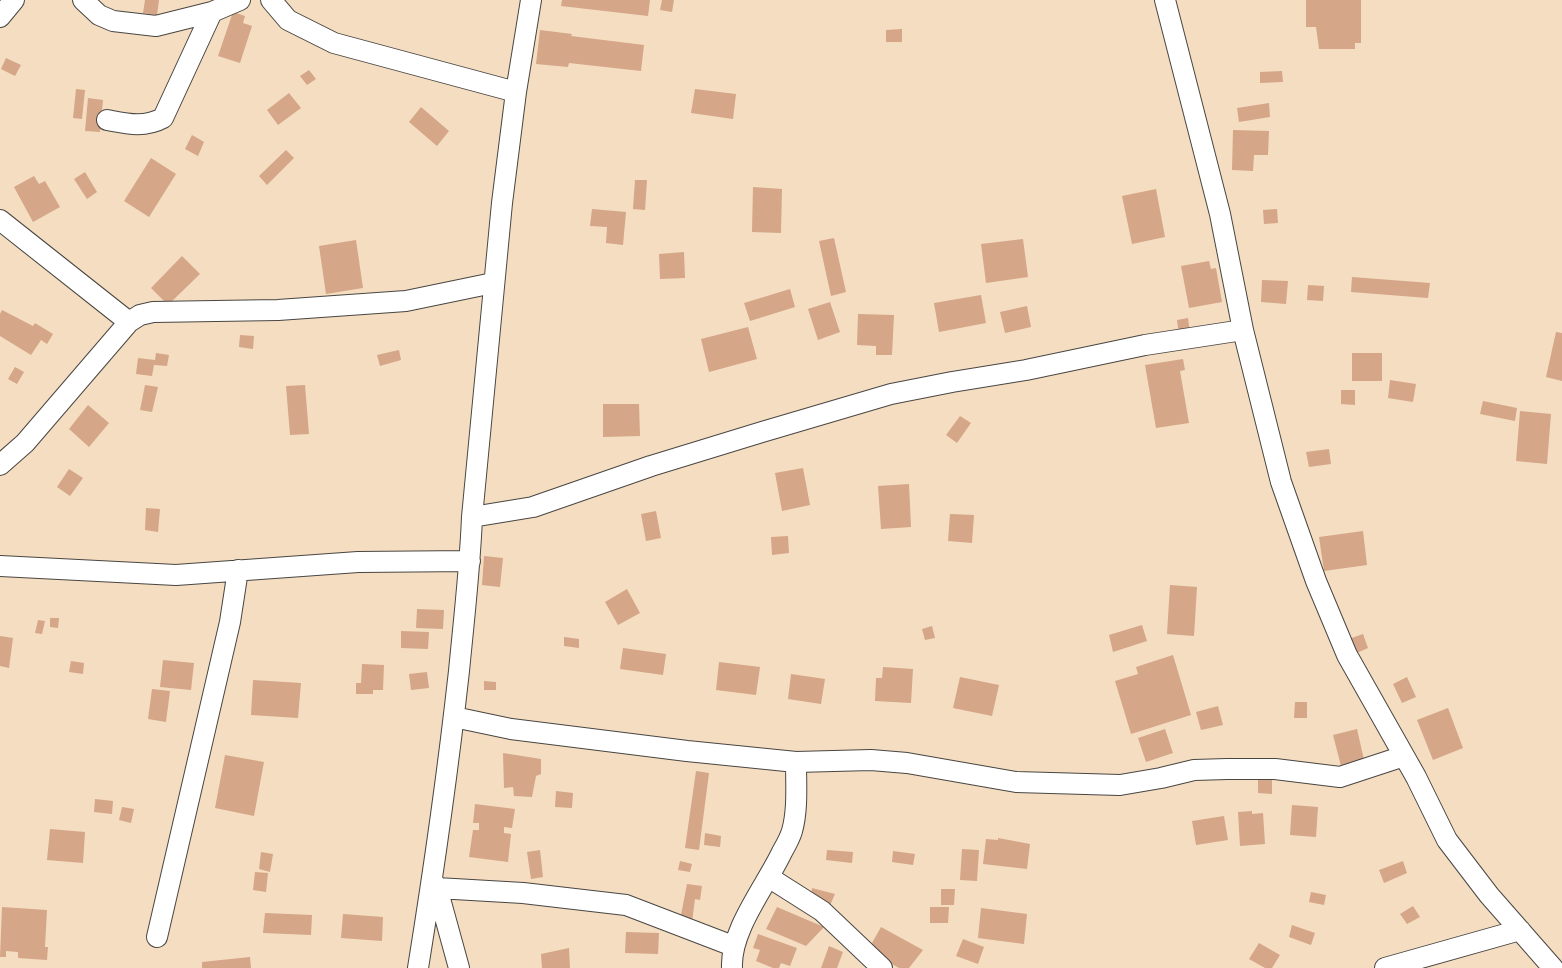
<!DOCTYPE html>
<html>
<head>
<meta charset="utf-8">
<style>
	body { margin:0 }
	canvas { display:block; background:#f4ddc1 }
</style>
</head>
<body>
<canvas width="1562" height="968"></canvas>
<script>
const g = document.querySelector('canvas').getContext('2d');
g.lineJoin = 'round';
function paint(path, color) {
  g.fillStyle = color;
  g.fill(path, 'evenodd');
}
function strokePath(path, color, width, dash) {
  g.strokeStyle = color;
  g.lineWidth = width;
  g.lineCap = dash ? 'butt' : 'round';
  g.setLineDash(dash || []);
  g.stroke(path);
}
const building = new Path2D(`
	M 145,0 L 159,0 L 157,15 L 143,13 Z
	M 562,0 L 650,0 L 648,16 L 561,6 Z
	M 662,0 L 674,0 L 672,12 L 660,10 Z
	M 1306,0 L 1361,0 L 1361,43 L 1355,43 L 1355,49 L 1319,49 L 1316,27 L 1306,27 Z
	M 233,12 L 245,16 L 243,23 L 252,26 L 240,63 L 218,56 Z
	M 902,29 L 902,42 L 886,42 L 886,30 Z
	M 540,30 L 572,34 L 571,36 L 644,45 L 641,71 L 569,63 L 568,67 L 536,64 Z
	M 6,58 L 21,65 L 15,76 L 1,69 Z
	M 309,70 L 316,79 L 307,85 L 300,76 Z
	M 1282,71 L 1283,82 L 1260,83 L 1260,72 Z
	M 76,89 L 85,90 L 82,119 L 73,118 Z
	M 695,89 L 736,94 L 733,119 L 691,113 Z
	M 289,93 L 301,108 L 278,125 L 267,110 Z
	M 88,98 L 103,100 L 100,132 L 85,131 Z
	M 1269,103 L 1270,117 L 1239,122 L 1237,108 Z
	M 421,107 L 449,131 L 437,146 L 409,122 Z
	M 1233,130 L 1269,131 L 1268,155 L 1254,155 L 1253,171 L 1232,170 Z
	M 192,135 L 204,142 L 198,156 L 185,149 Z
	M 286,150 L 294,158 L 267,185 L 259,176 Z
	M 151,158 L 176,174 L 149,217 L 124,201 Z
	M 85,172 L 97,192 L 87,199 L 74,179 Z
	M 34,176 L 39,184 L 45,181 L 60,207 L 33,222 L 14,187 Z
	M 635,180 L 647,180 L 645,210 L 633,209 Z
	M 753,187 L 782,189 L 781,233 L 752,232 Z
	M 1156,189 L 1165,237 L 1132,244 L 1122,196 Z
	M 592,209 L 626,212 L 623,245 L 606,243 L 607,227 L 590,226 Z
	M 1277,209 L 1278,223 L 1264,224 L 1263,210 Z
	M 834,238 L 846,292 L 831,296 L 819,241 Z
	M 1023,239 L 1028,277 L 986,283 L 981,244 Z
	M 356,240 L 363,288 L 326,294 L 319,246 Z
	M 684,252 L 685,278 L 660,279 L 659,254 Z
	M 182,256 L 200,274 L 168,305 L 151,288 Z
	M 1209,261 L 1211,269 L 1216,268 L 1222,302 L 1189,308 L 1181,266 Z
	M 1352,277 L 1430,283 L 1428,298 L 1351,292 Z
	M 1262,280 L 1288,281 L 1286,304 L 1261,302 Z
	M 1308,285 L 1324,286 L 1323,301 L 1307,300 Z
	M 790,289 L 795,307 L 750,321 L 744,303 Z
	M 981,295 L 986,323 L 939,332 L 934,303 Z
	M 830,302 L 840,332 L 818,340 L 808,309 Z
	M 1027,306 L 1031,327 L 1005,333 L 1000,312 Z
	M 2,310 L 33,326 L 35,323 L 53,334 L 47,344 L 41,340 L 31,355 L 0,336 L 0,314 Z
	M 858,314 L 894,315 L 892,355 L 876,355 L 876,346 L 857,345 Z
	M 1188,318 L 1190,333 L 1179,335 L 1177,320 Z
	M 748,327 L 757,359 L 709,372 L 701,339 Z
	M 1556,332 L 1562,333 L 1562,381 L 1546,377 Z
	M 240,335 L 254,336 L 253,349 L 239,347 Z
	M 399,350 L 401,360 L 380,366 L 377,355 Z
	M 156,353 L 169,355 L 167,366 L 154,365 L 152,376 L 136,374 L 138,358 L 155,360 Z
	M 1352,353 L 1382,353 L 1382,381 L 1352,381 Z
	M 1183,359 L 1185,370 L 1180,371 L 1189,423 L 1156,428 L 1145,365 Z
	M 15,367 L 24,372 L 17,384 L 8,379 Z
	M 1390,380 L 1416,384 L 1413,402 L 1388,398 Z
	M 145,385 L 158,387 L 152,412 L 140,410 Z
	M 305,385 L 309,434 L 290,435 L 286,386 Z
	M 1341,390 L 1355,390 L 1355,405 L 1341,404 Z
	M 1483,401 L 1517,408 L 1515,421 L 1480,414 Z
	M 603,404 L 639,404 L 640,436 L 603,437 Z
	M 88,405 L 109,423 L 89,447 L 69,429 Z
	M 1520,411 L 1551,414 L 1547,464 L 1516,461 Z
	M 960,416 L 971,423 L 957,443 L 946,435 Z
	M 1329,449 L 1331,464 L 1309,467 L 1306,452 Z
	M 803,468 L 810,505 L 782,511 L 775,473 Z
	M 69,469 L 83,478 L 70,496 L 57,487 Z
	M 909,484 L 911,527 L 881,529 L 878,486 Z
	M 146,508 L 160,509 L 158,532 L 145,530 Z
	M 656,511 L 661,538 L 646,541 L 641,514 Z
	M 950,514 L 974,515 L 972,543 L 948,541 Z
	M 1363,531 L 1367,565 L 1324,571 L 1319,537 Z
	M 788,536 L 789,553 L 772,555 L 771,537 Z
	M 484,556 L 503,558 L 500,587 L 482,585 Z
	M 1170,585 L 1197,587 L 1194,636 L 1167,634 Z
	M 627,589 L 640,613 L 618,625 L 605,602 Z
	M 417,609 L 444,610 L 443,629 L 416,628 Z
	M 50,618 L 59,618 L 58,628 L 50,627 Z
	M 38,620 L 45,621 L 42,634 L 35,633 Z
	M 1142,625 L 1147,641 L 1113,652 L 1109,635 Z
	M 932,626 L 935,638 L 925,640 L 922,629 Z
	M 401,631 L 429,632 L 428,649 L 401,648 Z
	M 1363,634 L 1368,648 L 1352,655 L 1346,640 Z
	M 0,636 L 13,638 L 9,668 L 0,666 Z
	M 564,637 L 579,639 L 579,648 L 564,646 Z
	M 623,648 L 666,654 L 663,675 L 620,669 Z
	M 1173,655 L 1191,715 L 1131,734 L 1115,681 L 1138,674 L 1136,667 Z
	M 163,660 L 194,663 L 191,690 L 160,687 Z
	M 71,661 L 84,663 L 83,674 L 69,672 Z
	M 719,662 L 760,667 L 756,695 L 716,690 Z
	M 362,664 L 384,665 L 383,690 L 373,690 L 373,694 L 356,694 L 356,683 L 361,683 Z
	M 883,667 L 913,669 L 911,703 L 875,701 L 876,678 L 882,678 Z
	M 427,672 L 429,688 L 411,690 L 409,674 Z
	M 791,674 L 825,679 L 821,704 L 788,699 Z
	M 960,677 L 999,685 L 992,716 L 953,708 Z
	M 1407,677 L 1416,697 L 1402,703 L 1393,684 Z
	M 253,680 L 301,683 L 298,718 L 251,715 Z
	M 484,681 L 496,682 L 496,690 L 484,690 Z
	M 152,689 L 170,691 L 166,722 L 148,719 Z
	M 1295,702 L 1307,702 L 1307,718 L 1294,718 Z
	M 1218,706 L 1223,725 L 1201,730 L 1196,712 Z
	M 1448,708 L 1463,748 L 1433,760 L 1417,720 Z
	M 1165,729 L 1173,753 L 1146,762 L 1138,738 Z
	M 1357,729 L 1365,764 L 1342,770 L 1333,735 Z
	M 503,753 L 541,759 L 541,774 L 536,776 L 532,797 L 514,796 L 513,787 L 504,788 Z
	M 225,755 L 264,762 L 254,816 L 215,808 Z
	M 696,771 L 709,773 L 699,850 L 685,848 Z
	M 1258,779 L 1272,780 L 1272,794 L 1258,793 Z
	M 556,791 L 573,793 L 572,808 L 555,807 Z
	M 95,799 L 113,801 L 112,814 L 94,812 Z
	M 475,804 L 515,809 L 512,828 L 504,827 L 504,833 L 511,834 L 508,862 L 469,857 L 473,830 L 479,830 L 479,823 L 473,823 Z
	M 1292,805 L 1318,807 L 1316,837 L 1290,835 Z
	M 122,807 L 134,809 L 131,823 L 119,820 Z
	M 1252,811 L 1252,814 L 1263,813 L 1265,844 L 1240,846 L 1238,812 Z
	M 1224,816 L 1228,840 L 1196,845 L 1192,821 Z
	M 50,829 L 85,832 L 83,863 L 47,860 Z
	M 705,833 L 721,836 L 720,847 L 704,845 Z
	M 998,838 L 1030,844 L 1027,869 L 983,864 L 986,839 L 998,840 Z
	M 962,849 L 979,850 L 977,881 L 960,880 Z
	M 540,850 L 543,877 L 531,879 L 527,852 Z
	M 827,850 L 853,852 L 852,863 L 826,860 Z
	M 893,851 L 915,854 L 913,865 L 892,862 Z
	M 261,852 L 273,854 L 270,872 L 259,869 Z
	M 680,861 L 692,864 L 690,872 L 678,870 Z
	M 1403,861 L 1407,873 L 1384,883 L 1379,870 Z
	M 255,872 L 268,873 L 266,892 L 253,890 Z
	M 687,884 L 702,886 L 700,900 L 695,899 L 692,922 L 680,920 Z
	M 812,888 L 835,894 L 828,910 L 810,907 Z
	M 941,889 L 955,889 L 954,905 L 941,905 Z
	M 1311,892 L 1326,895 L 1324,905 L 1309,902 Z
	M 1413,906 L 1420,917 L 1407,924 L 1400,914 Z
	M 2,907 L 47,910 L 45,947 L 48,947 L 47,960 L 18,958 L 18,952 L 6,951 L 6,957 L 0,957 Z
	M 777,907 L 824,927 L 806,946 L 766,929 Z
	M 930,907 L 949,907 L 948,923 L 930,923 Z
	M 981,908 L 1027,914 L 1024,944 L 978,938 Z
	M 265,913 L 312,915 L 311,935 L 263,933 Z
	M 343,914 L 383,917 L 382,941 L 341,938 Z
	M 1292,925 L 1315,933 L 1311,945 L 1289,937 Z
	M 881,927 L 923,950 L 909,968 L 899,968 L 881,958 L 872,943 Z
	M 626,932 L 659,933 L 658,954 L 625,953 Z
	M 758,934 L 797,948 L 790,966 L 781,963 L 779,968 L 773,968 L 756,961 L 760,950 L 753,948 Z
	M 963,939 L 984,947 L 978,964 L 956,956 Z
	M 1259,943 L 1280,955 L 1272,968 L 1265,968 L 1249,959 Z
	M 829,946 L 843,952 L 837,968 L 821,968 Z
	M 569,948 L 570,968 L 542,968 L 541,954 Z
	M 250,957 L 251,968 L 202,968 L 202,962 Z`);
const street = new Path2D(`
	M 83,0 L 99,15 L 113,21 L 156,26 L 212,12 L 240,0
	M 271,0 L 288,20 L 334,43 L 516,92
	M 1165,0 L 1220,214 L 1243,330 L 1281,482 L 1316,581 L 1347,655 L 1416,777 L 1447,840 L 1489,895 L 1553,968
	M 0,17 L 14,0
	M 107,120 C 128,124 144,128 163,118 L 212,12
	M 0,220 L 129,322
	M 0,465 L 25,443 L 129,322 L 140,315 L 153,312 L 278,310 L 406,301 L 493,283
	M 472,517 L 533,507 L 651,466 L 762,432 L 891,394 L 952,382 L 1026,370 L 1145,345 L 1243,330
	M 0,566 L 176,575 L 358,562 L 470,561
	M 454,717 L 511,729 L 687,751 L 796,762 L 871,760 L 907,763 L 1016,782 L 1120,785 L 1161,778 L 1194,770 L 1227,769 L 1275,769 L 1340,777 L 1404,756
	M 770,878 L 822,911 L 882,968
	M 434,883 L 437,888 L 459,968
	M 437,888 L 523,893 L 626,905 L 733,946
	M 157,937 L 230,622 L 238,570
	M 418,968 C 434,869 448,770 459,671 C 464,619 470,568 472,517 L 502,203 L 516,92 L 531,0
	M 732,968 C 730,930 766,886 782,852 C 786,845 790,838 792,831 C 798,810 796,784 796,762
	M 1385,968 L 1520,930`);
paint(building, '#d5a687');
strokePath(street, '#494642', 22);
strokePath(street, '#fff', 20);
</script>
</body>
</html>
